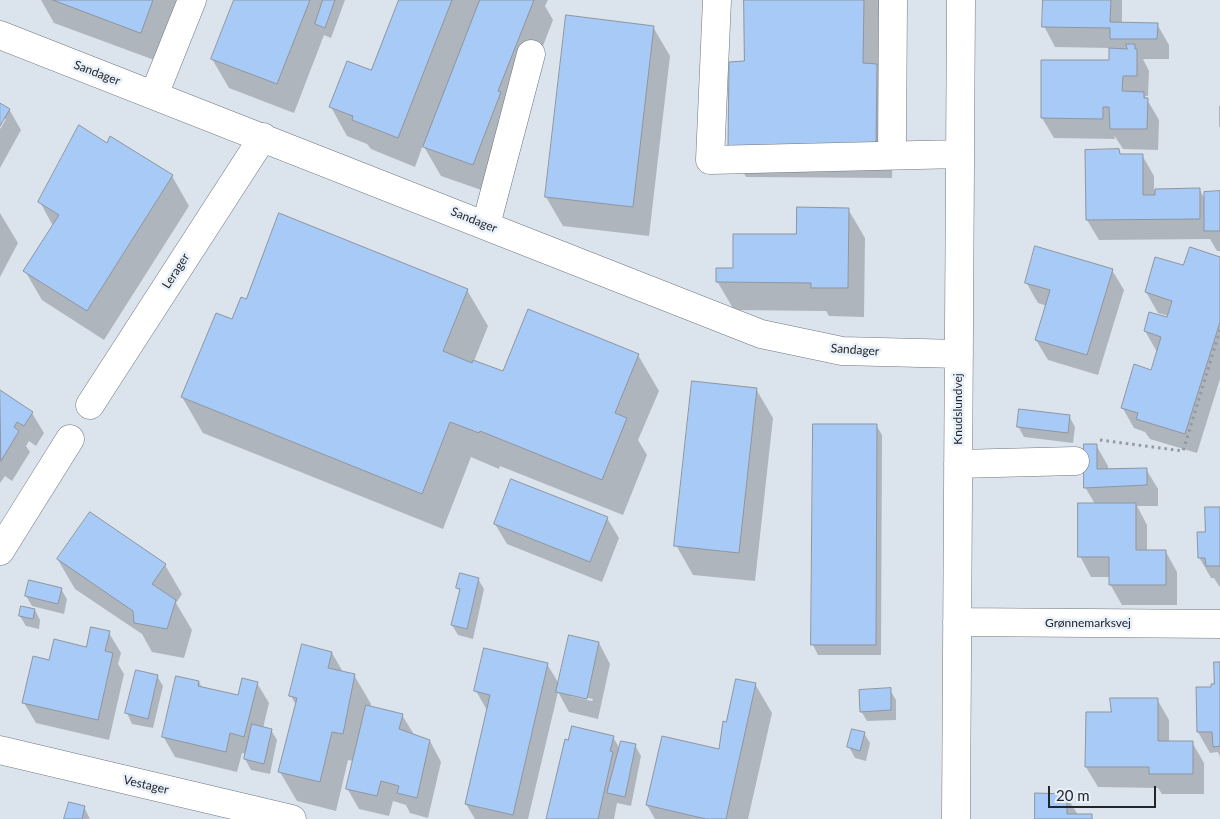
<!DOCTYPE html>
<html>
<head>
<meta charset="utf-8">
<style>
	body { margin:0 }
	#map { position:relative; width:1220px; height:819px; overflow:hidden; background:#dbe3ed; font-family:Lato,sans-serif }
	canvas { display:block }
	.scale { position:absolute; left:1048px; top:786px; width:108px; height:22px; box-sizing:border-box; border:2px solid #232629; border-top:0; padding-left:6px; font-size:15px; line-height:18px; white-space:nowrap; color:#232629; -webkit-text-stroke:4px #e8f0fa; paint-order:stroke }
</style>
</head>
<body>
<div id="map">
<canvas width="1220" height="819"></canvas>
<div class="scale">20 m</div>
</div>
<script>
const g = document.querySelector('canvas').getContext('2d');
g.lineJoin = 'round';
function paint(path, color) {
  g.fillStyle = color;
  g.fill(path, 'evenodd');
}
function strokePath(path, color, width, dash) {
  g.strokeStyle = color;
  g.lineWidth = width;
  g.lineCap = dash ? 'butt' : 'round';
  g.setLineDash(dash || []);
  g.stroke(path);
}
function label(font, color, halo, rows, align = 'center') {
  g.font = font + ' Lato,sans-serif';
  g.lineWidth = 5;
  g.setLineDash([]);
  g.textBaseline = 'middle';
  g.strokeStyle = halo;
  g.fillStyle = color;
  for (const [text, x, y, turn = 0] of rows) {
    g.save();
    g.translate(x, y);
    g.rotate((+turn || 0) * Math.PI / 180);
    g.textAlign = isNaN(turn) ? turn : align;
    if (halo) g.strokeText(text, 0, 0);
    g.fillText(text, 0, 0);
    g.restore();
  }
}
const shadow = new Path2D(`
	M 41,0 L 180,0 L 157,61 L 54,23 Z
	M 235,0 L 345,0 L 331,38 L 324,35 L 294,113 L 229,88 L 212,59 Z
	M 400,0 L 548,0 L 545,6 L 553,20 L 515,118 L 490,193 L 441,176 L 423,145 L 415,167 L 371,149 L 367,144 L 347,136 L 331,107 L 372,72 Z
	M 746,0 L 881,0 L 894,94 L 892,178 L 746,177 L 729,148 L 746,63 Z
	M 1044,0 L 1122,0 L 1122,23 L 1157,24 L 1169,45 L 1169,59 L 1143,59 L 1149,71 L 1148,96 L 1145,96 L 1159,120 L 1158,150 L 1123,149 L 1114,135 L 1115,139 L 1054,138 L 1042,118 L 1110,62 L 1110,48 L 1055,47 L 1044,26 Z
	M 653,27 L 670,56 L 649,236 L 563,226 L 546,197 Z
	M 0,105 L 9,109 L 21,130 L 0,168 L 0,129 L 6,119 L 3,119 L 0,124 Z
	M 1219,106 L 1220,106 L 1220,128 L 1219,126 Z
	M 107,144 L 172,176 L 189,206 L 104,340 L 42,300 L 25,271 L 53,226 L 40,202 Z
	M 1119,151 L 1121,155 L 1142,155 L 1154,176 L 1154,190 L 1199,189 L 1205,199 L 1220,193 L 1220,251 L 1217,251 L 1210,239 L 1099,240 L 1087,220 Z
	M 848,209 L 865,238 L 864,317 L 829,316 L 826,311 L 734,310 L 717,281 L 734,269 Z
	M 0,213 L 18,243 L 0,277 Z
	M 1220,258 L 1220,379 L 1197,453 L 1150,439 L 1145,432 L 1134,428 L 1122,407 L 1152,371 L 1157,352 L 1145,331 L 1168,318 L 1169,316 L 1158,313 L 1146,292 L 1184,267 Z
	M 1112,270 L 1124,290 L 1098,375 L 1048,360 L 1036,340 L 1047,306 L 1038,303 L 1026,282 Z
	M 467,290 L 488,326 L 474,361 L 504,373 L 638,355 L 659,391 L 638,440 L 647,455 L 623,515 L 500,466 L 499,469 L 471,457 L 443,529 L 203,433 L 182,397 L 247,300 Z
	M 756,389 L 773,418 L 755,581 L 693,575 L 676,545 Z
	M 0,392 L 32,413 L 44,433 L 36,446 L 29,441 L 26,446 L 30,452 L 12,481 L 5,476 L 0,483 Z
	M 1069,416 L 1075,427 L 1073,443 L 1024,437 L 1018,426 Z
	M 876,425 L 882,435 L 881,655 L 818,655 L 813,645 Z
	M 1096,445 L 1108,466 L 1108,470 L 1146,469 L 1158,489 L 1158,506 L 1137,506 L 1147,525 L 1147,552 L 1166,552 L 1177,572 L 1177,605 L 1122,605 L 1110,584 L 1110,577 L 1091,577 L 1080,556 L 1095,504 L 1085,487 Z
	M 1220,508 L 1220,586 L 1219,586 L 1214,578 L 1211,578 L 1199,557 L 1206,533 Z
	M 90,514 L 165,565 L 182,594 L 176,603 L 192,630 L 184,658 L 152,652 L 142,634 L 75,589 L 58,560 Z
	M 607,518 L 619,538 L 602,582 L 507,544 L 495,524 Z
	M 478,579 L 484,589 L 473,639 L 458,635 L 452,625 L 460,593 L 458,588 Z
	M 61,589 L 67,599 L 64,614 L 32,606 L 26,596 Z
	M 35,610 L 40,620 L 39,629 L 26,626 L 20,616 Z
	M 109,633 L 121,653 L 118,664 L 124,674 L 109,740 L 36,723 L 24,703 L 50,662 L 87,649 Z
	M 599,643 L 610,664 L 598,719 L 569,712 L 558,692 L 528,819 L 475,819 L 466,804 L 488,712 L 476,691 L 547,664 L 559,684 ZM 571,694 L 593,699 L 592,701 L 571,696 Z
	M 332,653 L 343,672 L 354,675 L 371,704 L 370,707 L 402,715 L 415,736 L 430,741 L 441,762 L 428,818 L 410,813 L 406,805 L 393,801 L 389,816 L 359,809 L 347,788 L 353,761 L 348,760 L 336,811 L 297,801 L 280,772 L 296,705 L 291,696 Z
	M 1220,663 L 1220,757 L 1218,752 L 1210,753 L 1198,732 L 1198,688 L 1212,688 Z
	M 157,676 L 163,686 L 153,728 L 132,724 L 127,713 Z
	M 199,682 L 202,688 L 239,697 L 257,683 L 269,703 L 263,728 L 271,730 L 277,740 L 270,774 L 251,770 L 245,759 L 247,754 L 242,753 L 237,772 L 175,757 L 163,736 Z
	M 755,684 L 772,713 L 748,819 L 655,819 L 647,805 L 720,751 L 727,723 Z
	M 890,690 L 896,700 L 896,720 L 867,721 L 861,711 Z
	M 1157,699 L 1169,720 L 1169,742 L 1192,742 L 1204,763 L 1204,794 L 1162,794 L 1158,788 L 1098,787 L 1086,767 L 1112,713 Z
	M 864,733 L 870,743 L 866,761 L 855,758 L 849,747 Z
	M 613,737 L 620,749 L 635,745 L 641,756 L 631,806 L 617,803 L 614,819 L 548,819 L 569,742 Z
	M 1066,795 L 1078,815 L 1091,816 L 1093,819 L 1036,819 Z
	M 84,807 L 90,819 L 66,819 Z`);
const building = new Path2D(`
	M 53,0 L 153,0 L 141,33 Z
	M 234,0 L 310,0 L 277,84 L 211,59 Z
	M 323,0 L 335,0 L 325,28 L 315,24 Z
	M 399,0 L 452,0 L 398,138 L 352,120 L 353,116 L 329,107 L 347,61 L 371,70 Z
	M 480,0 L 534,0 L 498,91 L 501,92 L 473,165 L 423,147 Z
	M 744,0 L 864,0 L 863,63 L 877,64 L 876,149 L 728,149 L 729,62 L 744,61 Z
	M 1043,0 L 1111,0 L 1110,22 L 1158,23 L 1157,39 L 1110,39 L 1110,28 L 1042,27 Z
	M 566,15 L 654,26 L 633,207 L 545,197 Z
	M 1126,44 L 1135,44 L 1135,49 L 1137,49 L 1137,76 L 1123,76 L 1122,91 L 1144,92 L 1144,98 L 1148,98 L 1147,129 L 1110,129 L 1109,107 L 1103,107 L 1103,119 L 1041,118 L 1041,60 L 1109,60 L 1109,48 L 1127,49 Z
	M 0,103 L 10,109 L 0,126 Z
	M 79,125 L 107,143 L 110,136 L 173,175 L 87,311 L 23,271 L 59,215 L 38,202 Z
	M 1119,149 L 1120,154 L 1143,154 L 1143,195 L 1155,195 L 1155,189 L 1200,188 L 1200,219 L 1086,220 L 1085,150 Z
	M 1220,191 L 1220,231 L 1204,231 L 1204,192 Z
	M 797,207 L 849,208 L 848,288 L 811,288 L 811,283 L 716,282 L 716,268 L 733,268 L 733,234 L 796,234 Z
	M 279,213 L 468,289 L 443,351 L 472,363 L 473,360 L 503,371 L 528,309 L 639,354 L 615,413 L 627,418 L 602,480 L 480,431 L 479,433 L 450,422 L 422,494 L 181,397 L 216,313 L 232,319 L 241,297 L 246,299 Z
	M 1035,246 L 1113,269 L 1087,355 L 1035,340 L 1050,290 L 1025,283 Z
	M 1190,247 L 1220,257 L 1220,322 L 1185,434 L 1136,419 L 1138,413 L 1121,408 L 1134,364 L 1151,370 L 1161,337 L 1144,331 L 1149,312 L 1167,317 L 1172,301 L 1145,292 L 1155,257 L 1183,265 Z
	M 692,381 L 757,388 L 739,553 L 674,546 Z
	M 0,390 L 33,412 L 24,426 L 17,422 L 14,427 L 19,431 L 1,461 Z
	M 1019,409 L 1070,415 L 1068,433 L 1017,427 Z
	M 813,424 L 877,424 L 876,645 L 811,645 Z
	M 1084,444 L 1097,444 L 1097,469 L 1147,468 L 1147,485 L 1084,488 Z
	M 511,479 L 608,517 L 590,562 L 494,524 Z
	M 1078,503 L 1136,503 L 1136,550 L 1166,550 L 1166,585 L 1109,585 L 1109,557 L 1078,557 Z
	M 1205,507 L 1220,507 L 1220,566 L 1206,566 L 1205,558 L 1198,558 L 1197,532 L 1205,532 Z
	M 90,512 L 166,564 L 152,584 L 176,600 L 167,629 L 134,623 L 133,611 L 57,559 Z
	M 460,573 L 479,578 L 467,629 L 451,625 L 460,589 L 456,588 Z
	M 29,580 L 62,588 L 58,604 L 25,596 Z
	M 21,606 L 35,609 L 33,619 L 19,616 Z
	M 91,627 L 110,631 L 105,651 L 113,653 L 98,720 L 22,703 L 33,656 L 49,660 L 54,639 L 86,647 Z
	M 569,635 L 599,642 L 587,699 L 556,692 Z
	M 302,644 L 332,652 L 328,668 L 355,674 L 343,734 L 332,732 L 320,782 L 278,772 L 297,698 L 289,696 Z
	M 484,648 L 548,663 L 513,815 L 465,804 L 490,695 L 474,691 Z
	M 1214,662 L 1220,662 L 1220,746 L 1213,747 L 1212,732 L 1197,732 L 1196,687 L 1211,687 L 1211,684 L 1214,684 Z
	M 136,670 L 158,675 L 148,719 L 125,713 Z
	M 176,676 L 199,681 L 198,686 L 238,695 L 242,678 L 258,682 L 244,737 L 230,733 L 226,752 L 162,737 Z
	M 736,679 L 756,683 L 726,819 L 706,819 L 646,805 L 662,736 L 719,749 L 723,721 L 726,722 Z
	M 891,688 L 891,710 L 860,712 L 859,690 Z
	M 1110,698 L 1158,698 L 1158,741 L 1193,741 L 1193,774 L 1149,774 L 1149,767 L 1085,767 L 1086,712 L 1111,712 Z
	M 366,705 L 403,714 L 399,729 L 430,740 L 417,798 L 397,793 L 399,786 L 381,781 L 377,796 L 346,789 Z
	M 252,724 L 272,729 L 264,764 L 244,759 Z
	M 572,726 L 614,736 L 610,751 L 613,752 L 598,819 L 546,819 L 565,739 L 568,740 Z
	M 852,729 L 865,732 L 860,751 L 847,747 Z
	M 621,741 L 636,744 L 625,797 L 607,793 Z
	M 1035,793 L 1067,794 L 1067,814 L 1092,814 L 1092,819 L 1035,819 Z
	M 69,802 L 85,806 L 82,819 L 64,819 Z`);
const path = new Path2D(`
	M 1100,440 L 1183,451 L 1220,330`);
const minor = new Path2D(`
	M 717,0 L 710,160 L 960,154
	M 0,35 L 761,334 L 842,351 L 959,354
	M 154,95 L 192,0
	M 892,155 L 893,0
	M 486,225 L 531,54
	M 90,405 L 263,137
	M 958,464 L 1075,461
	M 0,551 L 70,439
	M 957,622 L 1220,624
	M 0,750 L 292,819
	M 956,819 L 961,0`);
const streetNames = [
	["Sandager",97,73,21],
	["Sandager",474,220,22],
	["Lerager",176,271,-57],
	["Sandager",855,350,4],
	["Knudslundvej",958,409,-90],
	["Grønnemarksvej",1088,623],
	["Vestager",146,785,13]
];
paint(shadow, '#0003');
paint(building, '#a7caf6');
strokePath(building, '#8e959f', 1);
strokePath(minor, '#6f767f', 29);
strokePath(path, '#9399a0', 3, [2.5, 4]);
strokePath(minor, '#fff', 28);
label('12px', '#232629', '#e8f0fa', streetNames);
</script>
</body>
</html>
